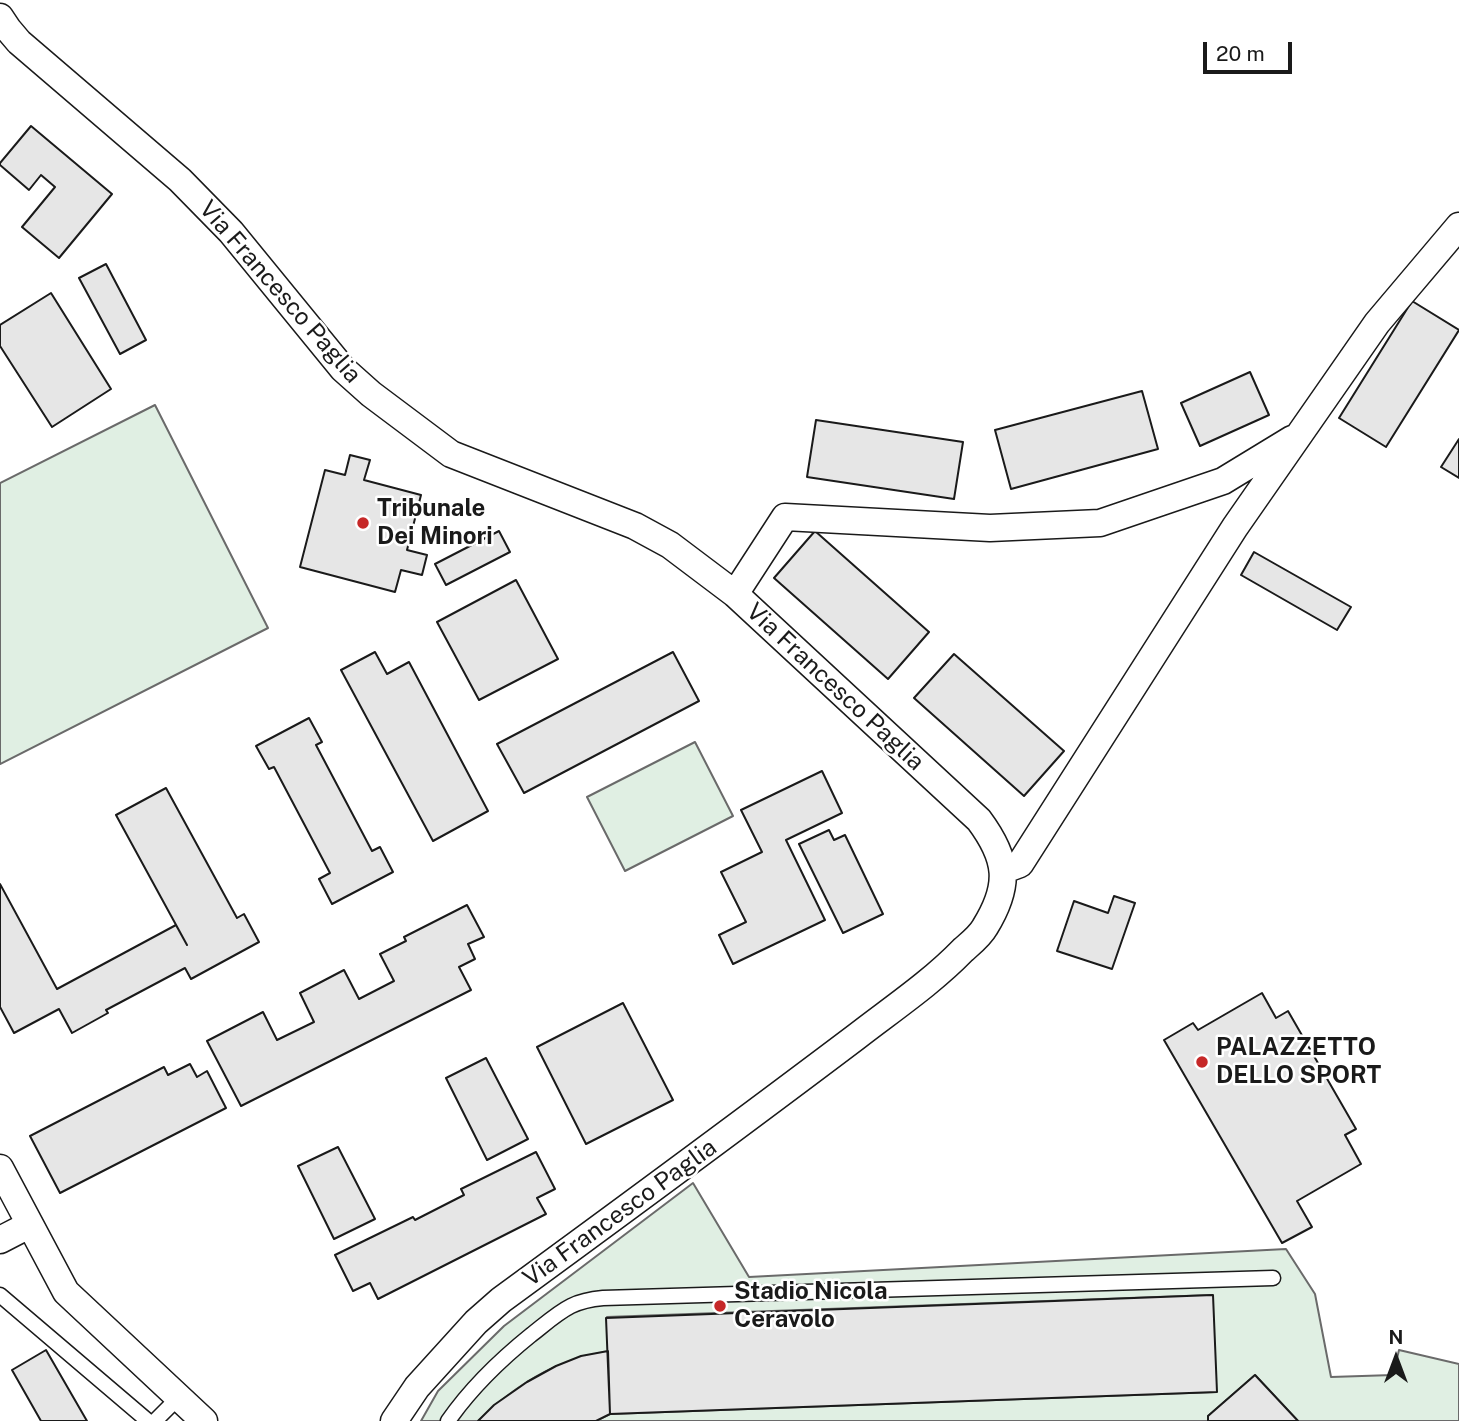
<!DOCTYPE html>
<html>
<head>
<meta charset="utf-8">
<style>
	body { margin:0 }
	#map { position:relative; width:1459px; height:1421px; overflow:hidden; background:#fff; font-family:"Public Sans",sans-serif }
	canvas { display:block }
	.north { position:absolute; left:1361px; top:1323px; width:70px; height:70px; -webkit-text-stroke:5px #fff; paint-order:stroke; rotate:0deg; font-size:19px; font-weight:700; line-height:28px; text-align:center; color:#1a1a1a }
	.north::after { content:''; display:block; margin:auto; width:24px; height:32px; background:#1a1a1a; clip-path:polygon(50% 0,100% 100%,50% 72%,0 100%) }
	.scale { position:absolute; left:1203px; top:42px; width:89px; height:32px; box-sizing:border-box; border:4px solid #1a1a1a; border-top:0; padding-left:9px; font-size:21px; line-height:24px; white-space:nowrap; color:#1a1a1a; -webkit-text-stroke:5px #fff; paint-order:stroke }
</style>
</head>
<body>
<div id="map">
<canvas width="1459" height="1421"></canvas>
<div class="north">N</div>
<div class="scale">20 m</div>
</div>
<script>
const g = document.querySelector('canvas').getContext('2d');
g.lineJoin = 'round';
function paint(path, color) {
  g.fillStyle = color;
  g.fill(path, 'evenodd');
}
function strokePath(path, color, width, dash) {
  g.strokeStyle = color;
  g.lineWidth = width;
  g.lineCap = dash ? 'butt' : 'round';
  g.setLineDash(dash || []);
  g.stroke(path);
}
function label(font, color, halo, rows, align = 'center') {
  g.font = font + ' "Public Sans",sans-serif';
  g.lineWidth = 5;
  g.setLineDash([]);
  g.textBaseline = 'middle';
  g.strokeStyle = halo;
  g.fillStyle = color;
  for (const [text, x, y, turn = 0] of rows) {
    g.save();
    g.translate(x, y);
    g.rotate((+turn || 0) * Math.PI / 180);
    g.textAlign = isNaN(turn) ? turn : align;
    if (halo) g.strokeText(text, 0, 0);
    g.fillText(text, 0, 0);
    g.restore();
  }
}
const green = new Path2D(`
	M 155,405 L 268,628 L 0,764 L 0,483 Z
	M 695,742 L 733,816 L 625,871 L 587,797 Z
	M 693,1183 L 749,1277 L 1286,1249 L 1315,1294 L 1331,1377 L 1393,1375 L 1399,1350 L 1459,1364 L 1459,1421 L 1298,1421 L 1255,1375 L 1208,1416 L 1208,1421 L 596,1421 L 610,1414 L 1216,1392 L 1212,1295 L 607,1317 L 608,1351 C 590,1356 571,1360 555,1367 C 526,1380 501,1399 478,1421 L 421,1421 L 438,1391 L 504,1326 Z`);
const building = new Path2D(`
	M 31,126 L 112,194 L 59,258 L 22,227 L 55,187 L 41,175 L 29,190 L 0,165 L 0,163 Z
	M 106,264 L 146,340 L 120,354 L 79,278 Z
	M 51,293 L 111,389 L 52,427 L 0,346 L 0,325 Z
	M 1412,301 L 1459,330 L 1386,447 L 1339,418 Z
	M 1250,372 L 1269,415 L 1200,446 L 1181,403 Z
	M 1142,391 L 1158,449 L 1011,489 L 995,430 Z
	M 816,420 L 963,442 L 954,499 L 807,477 Z
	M 1459,439 L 1459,478 L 1441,467 Z
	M 350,455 L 370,460 L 364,480 L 421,495 L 407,550 L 427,555 L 422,575 L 401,570 L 395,592 L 300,567 L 325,470 L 345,475 Z
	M 499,531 L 510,552 L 446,585 L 435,564 Z
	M 815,531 L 929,632 L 888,679 L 774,578 Z
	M 1254,552 L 1351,607 L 1337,630 L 1241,575 Z
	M 516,580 L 558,659 L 479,700 L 437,622 Z
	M 375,652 L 387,674 L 409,662 L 488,811 L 433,841 L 341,670 Z
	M 673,652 L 699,701 L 524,793 L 497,744 Z
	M 954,654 L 1064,751 L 1024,796 L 914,698 Z
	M 309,718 L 322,742 L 316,745 L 372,851 L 380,847 L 393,872 L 332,904 L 319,879 L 330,873 L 274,767 L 269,769 L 256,746 Z
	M 822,771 L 842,813 L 786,840 L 825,920 L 733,964 L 719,935 L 746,922 L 721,872 L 762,852 L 741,810 Z
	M 166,788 L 237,918 L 244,914 L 259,942 L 191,979 L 185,968 L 106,1010 L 108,1013 L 72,1033 L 59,1009 L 14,1033 L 0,1007 L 0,884 L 57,989 L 176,925 L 187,945 L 116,815 Z
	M 829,830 L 834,840 L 845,835 L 883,914 L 843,933 L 799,844 Z
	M 1114,896 L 1135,903 L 1112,969 L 1057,951 L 1074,901 L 1108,913 Z
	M 467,905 L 484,937 L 468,944 L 475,959 L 459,967 L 471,990 L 241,1106 L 207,1041 L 263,1012 L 277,1040 L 314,1022 L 300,993 L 344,970 L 359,999 L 394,981 L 380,954 L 406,941 L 404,937 Z
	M 1262,993 L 1276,1018 L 1288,1011 L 1356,1129 L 1345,1135 L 1361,1164 L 1297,1201 L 1312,1227 L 1282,1243 L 1164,1040 L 1193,1023 L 1198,1030 Z
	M 623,1003 L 673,1100 L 586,1144 L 537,1047 Z
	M 486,1058 L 528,1139 L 487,1160 L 446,1078 Z
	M 190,1064 L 197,1077 L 207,1071 L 226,1108 L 60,1193 L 30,1136 L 164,1067 L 168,1075 Z
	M 338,1147 L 375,1219 L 334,1239 L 298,1166 Z
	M 536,1152 L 555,1189 L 537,1198 L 546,1214 L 378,1299 L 370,1283 L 353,1291 L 335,1255 L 413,1217 L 415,1220 L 464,1195 L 461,1189 Z
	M 1213,1295 L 1217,1392 L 610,1414 L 606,1318 Z
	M 46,1350 L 87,1421 L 41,1421 L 12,1370 Z
	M 608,1351 L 610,1414 L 596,1421 L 478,1421 L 494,1405 L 527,1382 L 556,1366 L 581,1356 Z
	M 1255,1375 L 1298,1421 L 1208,1421 L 1208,1416 Z`);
const service = new Path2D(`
	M 0,1295 L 148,1421
	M 155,1421 L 178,1398
	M 448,1421 C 471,1388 500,1360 531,1335 C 544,1325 557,1313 571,1306 C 581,1301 592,1299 603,1298 L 1273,1278`);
const minor = new Path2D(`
	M 0,17 L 8,29 L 19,42 L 180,180 L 231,232 L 343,369 L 371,394 L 451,454 L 635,526 L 670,545 L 735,594 L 979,820 C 1008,859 1011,885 985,927 C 980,936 971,943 963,950 C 931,983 892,1009 856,1037 C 738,1126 620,1213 501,1300 L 476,1322 L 417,1387 L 394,1421
	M 735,594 L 785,517 L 990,528 L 1100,523 L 1223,481 L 1292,439
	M 1004,870 L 1020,864 L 1235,527 L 1377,323 L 1459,226
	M 0,1168 L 66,1292 L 204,1421
	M 0,1240 L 29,1225`);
const markers = [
	[363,523,7,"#c62828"],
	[1202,1062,7,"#c62828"],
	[720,1306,7,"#c62828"]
];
const streetNames = [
	["Via Francesco Paglia",280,292,49],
	["Via Francesco Paglia",835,687,43],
	["Via Francesco Paglia",620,1213,-36]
];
const poiNames = [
	["Tribunale",377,509],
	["Dei Minori",377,537],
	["PALAZZETTO",1216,1048],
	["DELLO SPORT",1216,1076],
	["Stadio Nicola",734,1292],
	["Ceravolo",734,1320]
];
paint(green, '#e0efe3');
strokePath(green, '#6a6a6a', 2);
paint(building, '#e6e6e6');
strokePath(building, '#1a1a1a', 2);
strokePath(service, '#1a1a1a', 17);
strokePath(minor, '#1a1a1a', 29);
strokePath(service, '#fff', 14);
strokePath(minor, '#fff', 26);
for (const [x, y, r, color] of markers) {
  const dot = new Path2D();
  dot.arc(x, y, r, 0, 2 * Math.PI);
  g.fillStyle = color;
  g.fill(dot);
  strokePath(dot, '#fff', 2.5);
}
label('24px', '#1a1a1a', '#fff', streetNames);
label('bold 24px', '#1a1a1a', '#fff', poiNames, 'left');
</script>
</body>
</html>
